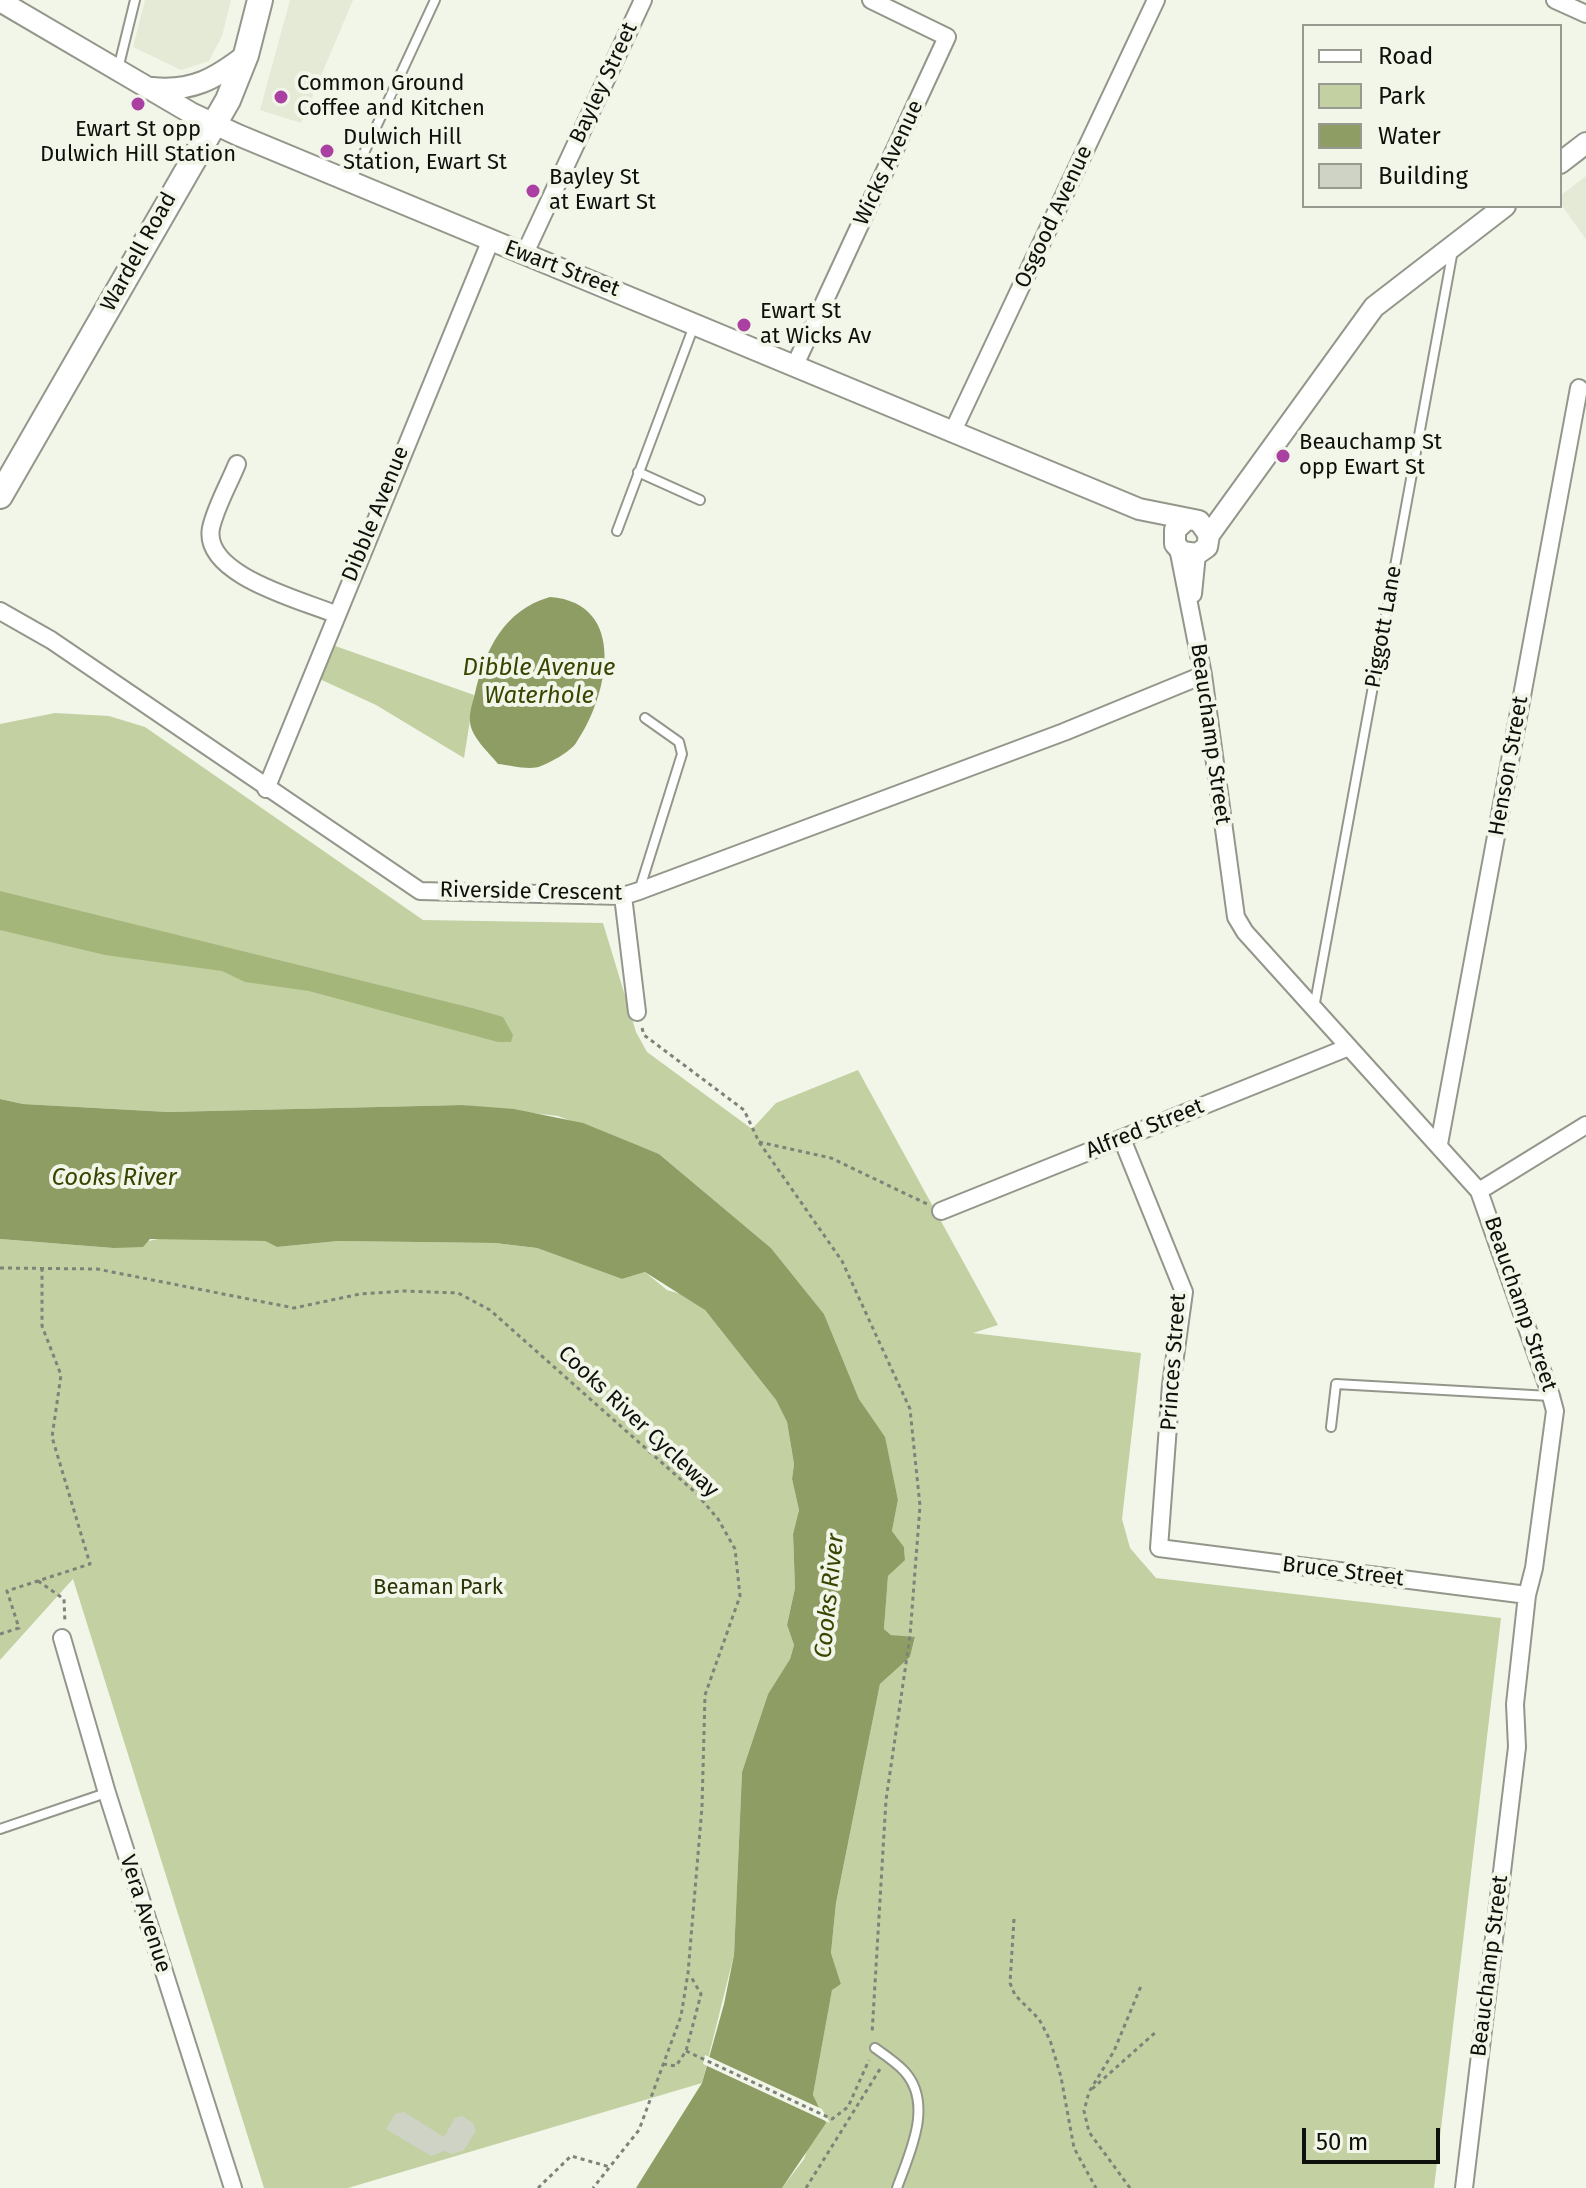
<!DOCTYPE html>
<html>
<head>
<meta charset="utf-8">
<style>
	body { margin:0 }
	#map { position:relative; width:1586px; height:2188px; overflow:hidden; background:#f1f6e9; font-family:"Fira Sans",sans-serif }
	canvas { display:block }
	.legend { position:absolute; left:1302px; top:24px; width:260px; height:184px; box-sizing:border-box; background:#f1f6e9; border:2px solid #969a90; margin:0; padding:10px 14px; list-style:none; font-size:24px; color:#0e100b }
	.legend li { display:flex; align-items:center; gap:16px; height:40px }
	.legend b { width:40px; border:2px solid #969a90 }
	.scale { position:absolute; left:1302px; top:2128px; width:138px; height:36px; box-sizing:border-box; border:4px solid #0e100b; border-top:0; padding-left:10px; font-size:24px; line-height:28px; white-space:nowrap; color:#0e100b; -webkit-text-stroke:6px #f1f6e9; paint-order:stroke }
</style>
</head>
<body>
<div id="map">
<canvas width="1586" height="2188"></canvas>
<ul class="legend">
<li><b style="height:10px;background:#fff"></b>Road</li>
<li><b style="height:22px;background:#c3d0a2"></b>Park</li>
<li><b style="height:22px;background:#8d9d64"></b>Water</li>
<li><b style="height:22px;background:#ced3c6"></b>Building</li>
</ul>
<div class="scale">50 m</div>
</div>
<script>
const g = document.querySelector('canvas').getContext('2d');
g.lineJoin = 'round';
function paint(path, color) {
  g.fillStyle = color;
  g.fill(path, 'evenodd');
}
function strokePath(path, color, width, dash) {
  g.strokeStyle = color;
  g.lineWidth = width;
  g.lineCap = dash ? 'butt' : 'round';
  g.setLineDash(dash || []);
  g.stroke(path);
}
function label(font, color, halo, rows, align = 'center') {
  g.font = font + ' "Fira Sans",sans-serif';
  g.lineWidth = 8;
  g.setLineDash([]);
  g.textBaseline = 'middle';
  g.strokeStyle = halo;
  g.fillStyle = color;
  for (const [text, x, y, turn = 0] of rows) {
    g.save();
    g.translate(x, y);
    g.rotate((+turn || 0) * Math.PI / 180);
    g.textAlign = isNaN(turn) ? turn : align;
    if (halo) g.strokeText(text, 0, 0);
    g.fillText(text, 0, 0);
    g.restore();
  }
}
const built = new Path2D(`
	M 145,0 L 231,0 L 222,36 L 209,61 L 181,70 L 133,47 Z
	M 290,0 L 353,0 L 301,123 L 260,110 Z
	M 1586,176 L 1586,239 L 1560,203 L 1560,196 Z`);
const green = new Path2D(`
	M 324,642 L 474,695 L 464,758 L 376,705 L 311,675 Z
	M 55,713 L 109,716 L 145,727 L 423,920 L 603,923 L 636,1032 L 647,1052 L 752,1129 L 776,1103 L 858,1070 L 998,1325 L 973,1333 L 1141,1353 L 1122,1519 L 1130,1548 L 1156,1578 L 1501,1618 L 1434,2188 L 782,2188 L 804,2159 L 819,2113 L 813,2095 L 832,1989 L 841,1984 L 831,1953 L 836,1903 L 880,1684 L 910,1657 L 915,1638 L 891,1635 L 884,1629 L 888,1576 L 905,1559 L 904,1547 L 892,1531 L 898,1500 L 884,1437 L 859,1399 L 824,1314 L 771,1248 L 659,1154 L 558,1116 L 462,1105 L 168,1112 L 23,1104 L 0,1099 L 0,724 Z
	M 169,1237 L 265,1241 L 277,1247 L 338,1241 L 495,1243 L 537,1248 L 622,1279 L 645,1272 L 667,1290 L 684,1295 L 705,1310 L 776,1400 L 787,1422 L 794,1464 L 792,1479 L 799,1510 L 793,1534 L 795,1588 L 787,1625 L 794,1645 L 790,1659 L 768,1694 L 742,1772 L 734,1955 L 702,2083 L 348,2188 L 264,2188 L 73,1579 L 0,1660 L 0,1239 L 113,1248 Z`);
const forest = new Path2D(`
	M 0,891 L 472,1008 L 503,1017 L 513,1035 L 511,1042 L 498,1042 L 309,991 L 245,982 L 222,971 L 105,955 L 0,930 Z`);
const water = new Path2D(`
	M 550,597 C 629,603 608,697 576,743 C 570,752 551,762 541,766 C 530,771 510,765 498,764 C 489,753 477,742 472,730 C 467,718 472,705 475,693 C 485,650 504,610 550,597 Z
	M 0,1099 L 23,1104 L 168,1112 L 462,1105 L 514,1109 L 583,1123 L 659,1154 L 771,1248 L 824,1314 L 859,1399 L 885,1437 L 898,1500 L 892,1531 L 904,1547 L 905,1560 L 888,1576 L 884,1629 L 891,1635 L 915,1637 L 910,1657 L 880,1684 L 836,1903 L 831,1953 L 841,1984 L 832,1990 L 813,2095 L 826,2123 L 782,2188 L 636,2188 L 702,2083 L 724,2004 L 734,1955 L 742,1772 L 768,1694 L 790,1659 L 794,1645 L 787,1625 L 795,1588 L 793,1534 L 799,1510 L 792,1479 L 794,1464 L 787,1422 L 776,1400 L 705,1310 L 645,1272 L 622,1279 L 537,1248 L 495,1243 L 338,1241 L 277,1247 L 265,1241 L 150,1239 L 143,1247 L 113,1248 L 0,1239 Z`);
const pier = new Path2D(`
	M 705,2055 L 822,2109 L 830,2123 L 703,2064 Z`);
const building = new Path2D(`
	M 404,2112 L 444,2137 L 455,2118 L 462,2116 L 473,2123 L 476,2131 L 464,2150 L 453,2154 L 444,2151 L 431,2156 L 386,2129 L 395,2114 Z`);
const path = new Path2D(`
	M 642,1028 L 644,1035 L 744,1110 L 759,1142 L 842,1261 L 910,1409 L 920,1506 L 910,1636 L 886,1800 L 872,2034
	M 759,1142 L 831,1158 L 927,1204
	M 0,1268 L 97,1269 L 294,1308 L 360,1294 L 404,1291 L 458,1293 L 490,1310 L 696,1493 L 718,1519 L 735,1549 L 740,1596 L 705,1695 L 702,1807 L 688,1973 L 681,2016 L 639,2130 L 593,2188
	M 38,1581 L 64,1599 L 65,1623
	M 0,1634 L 19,1628 L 7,1591 L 90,1564 L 52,1437 L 61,1375 L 42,1326 L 42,1269
	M 1014,1919 L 1010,1983 L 1015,1995 L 1039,2019 L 1050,2040 L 1061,2077 L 1074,2148 L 1096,2188
	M 686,2051 L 832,2119 L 848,2107 L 869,2060
	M 663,2064 L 676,2066 L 686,2051 L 701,1994 L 690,1975
	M 1092,2089 L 1157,2031
	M 538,2188 L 571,2156 L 610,2167
	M 806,2188 L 880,2069
	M 1130,2188 L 1089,2132 L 1084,2111 L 1089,2092 L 1114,2051 L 1141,1986`);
const service = new Path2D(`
	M 118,69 L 135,0
	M 351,181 L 435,0
	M 638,472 L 700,500
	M 617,531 L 695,323
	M 639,891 L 682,754 L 679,742 L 645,718
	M 1314,1008 L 1453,250
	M 1331,1427 L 1336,1384 L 1550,1396
	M 0,1829 L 106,1793
	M 875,2048 C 885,2055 897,2063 905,2072 C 934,2105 909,2154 897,2188`);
const minor = new Path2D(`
	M 1555,0 L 1586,14
	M 525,253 L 643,0
	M 795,365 L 947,37 L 871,0
	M 952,433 L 1156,0
	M 237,464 C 229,484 216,506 211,528 C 202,575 301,600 335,614
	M 1178,548 L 1203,675 L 1236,917 L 1245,932 L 1479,1191 L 1551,1396 L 1555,1411 L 1534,1568 L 1527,1595 L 1515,1704 L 1517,1747 L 1464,2188
	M 1193,594 L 1197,554
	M 0,611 L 51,640 L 420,891 L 623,896 L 639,891 L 1064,732 L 1203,675
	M 266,789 L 490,242
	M 623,896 L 637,1012
	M 1122,1139 L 1184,1292 L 1171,1385 L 1159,1548 L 1527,1595
	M 1439,1144 L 1579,388
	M 1479,1191 L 1586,1125
	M 941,1211 L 1349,1047
	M 62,1638 L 107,1793 L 233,2188`);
const tertiary = new Path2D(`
	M 0,1 L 191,113 L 238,135 L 1139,509 L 1199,521 L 1209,535 L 1207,547 L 1197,554 L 1182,552 L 1175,544 L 1175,530 L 1186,520
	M 152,88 C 192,92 215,79 246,55
	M 1560,163 L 1586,143
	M 1209,535 L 1374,307 L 1505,206`);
const secondary = new Path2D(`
	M 0,496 L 228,100 L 246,55 L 260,0`);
const markers = [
	[281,97,8,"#aa40a1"],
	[138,104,8,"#aa40a1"],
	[327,151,8,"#aa40a1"],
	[533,191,8,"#aa40a1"],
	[744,325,8,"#aa40a1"],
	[1283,456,8,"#aa40a1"]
];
const streetNames = [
	["Bayley Street",604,83,-65],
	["Wicks Avenue",889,163,-65],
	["Osgood Avenue",1054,217,-65],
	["Wardell Road",139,252,-61],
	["Ewart Street",562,269,21],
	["Dibble Avenue",376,514,-68],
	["Piggott Lane",1384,627,-80],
	["Beauchamp Street",1210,734,82],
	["Henson Street",1509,766,-80],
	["Riverside Crescent",531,892,1],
	["Alfred Street",1145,1129,-22],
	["Beauchamp Street",1520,1304,71],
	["Princes Street",1174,1362,-86],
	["Cooks River Cycleway",638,1422,43],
	["Bruce Street",1343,1572,7],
	["Vera Avenue",145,1914,72],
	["Beauchamp Street",1490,1966,-83]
];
const poiNames = [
	["Common Ground",297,84],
	["Coffee and Kitchen",297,109],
	["Ewart St opp",138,130,"center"],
	["Dulwich Hill Station",138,155,"center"],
	["Dulwich Hill",343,138],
	["Station, Ewart St",343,163],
	["Bayley St",549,178],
	["at Ewart St",549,203],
	["Ewart St",760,312],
	["at Wicks Av",760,337],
	["Beauchamp St",1299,443],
	["opp Ewart St",1299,468]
];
const parkNames = [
	["Beaman Park",438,1588]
];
const waterNames = [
	["Dibble Avenue",539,668],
	["Waterhole",539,696],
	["Cooks River",114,1178],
	["Cooks River",830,1596,-84]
];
paint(built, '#e4ead6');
paint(green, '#c3d0a2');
paint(forest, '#a5b67b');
paint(water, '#8d9d64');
paint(pier, '#f1f6e9');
paint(building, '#ced3c6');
strokePath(service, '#93968a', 12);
strokePath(minor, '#93968a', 20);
strokePath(tertiary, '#93968a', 24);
strokePath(secondary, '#93968a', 28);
strokePath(path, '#7e8279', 3, [4, 4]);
strokePath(service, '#fff', 8);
strokePath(minor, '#fff', 16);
strokePath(tertiary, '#fff', 20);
strokePath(secondary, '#fff', 24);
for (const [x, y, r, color] of markers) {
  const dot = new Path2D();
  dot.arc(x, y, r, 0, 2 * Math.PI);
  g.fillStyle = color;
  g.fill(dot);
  strokePath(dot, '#f1f6e9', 3);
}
label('22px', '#0e100b', '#f1f6e9', streetNames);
label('22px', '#0e100b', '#f1f6e9', poiNames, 'left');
label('22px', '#2a3407', '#f1f6e9', parkNames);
label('italic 24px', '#374500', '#f1f6e9', waterNames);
</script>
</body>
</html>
